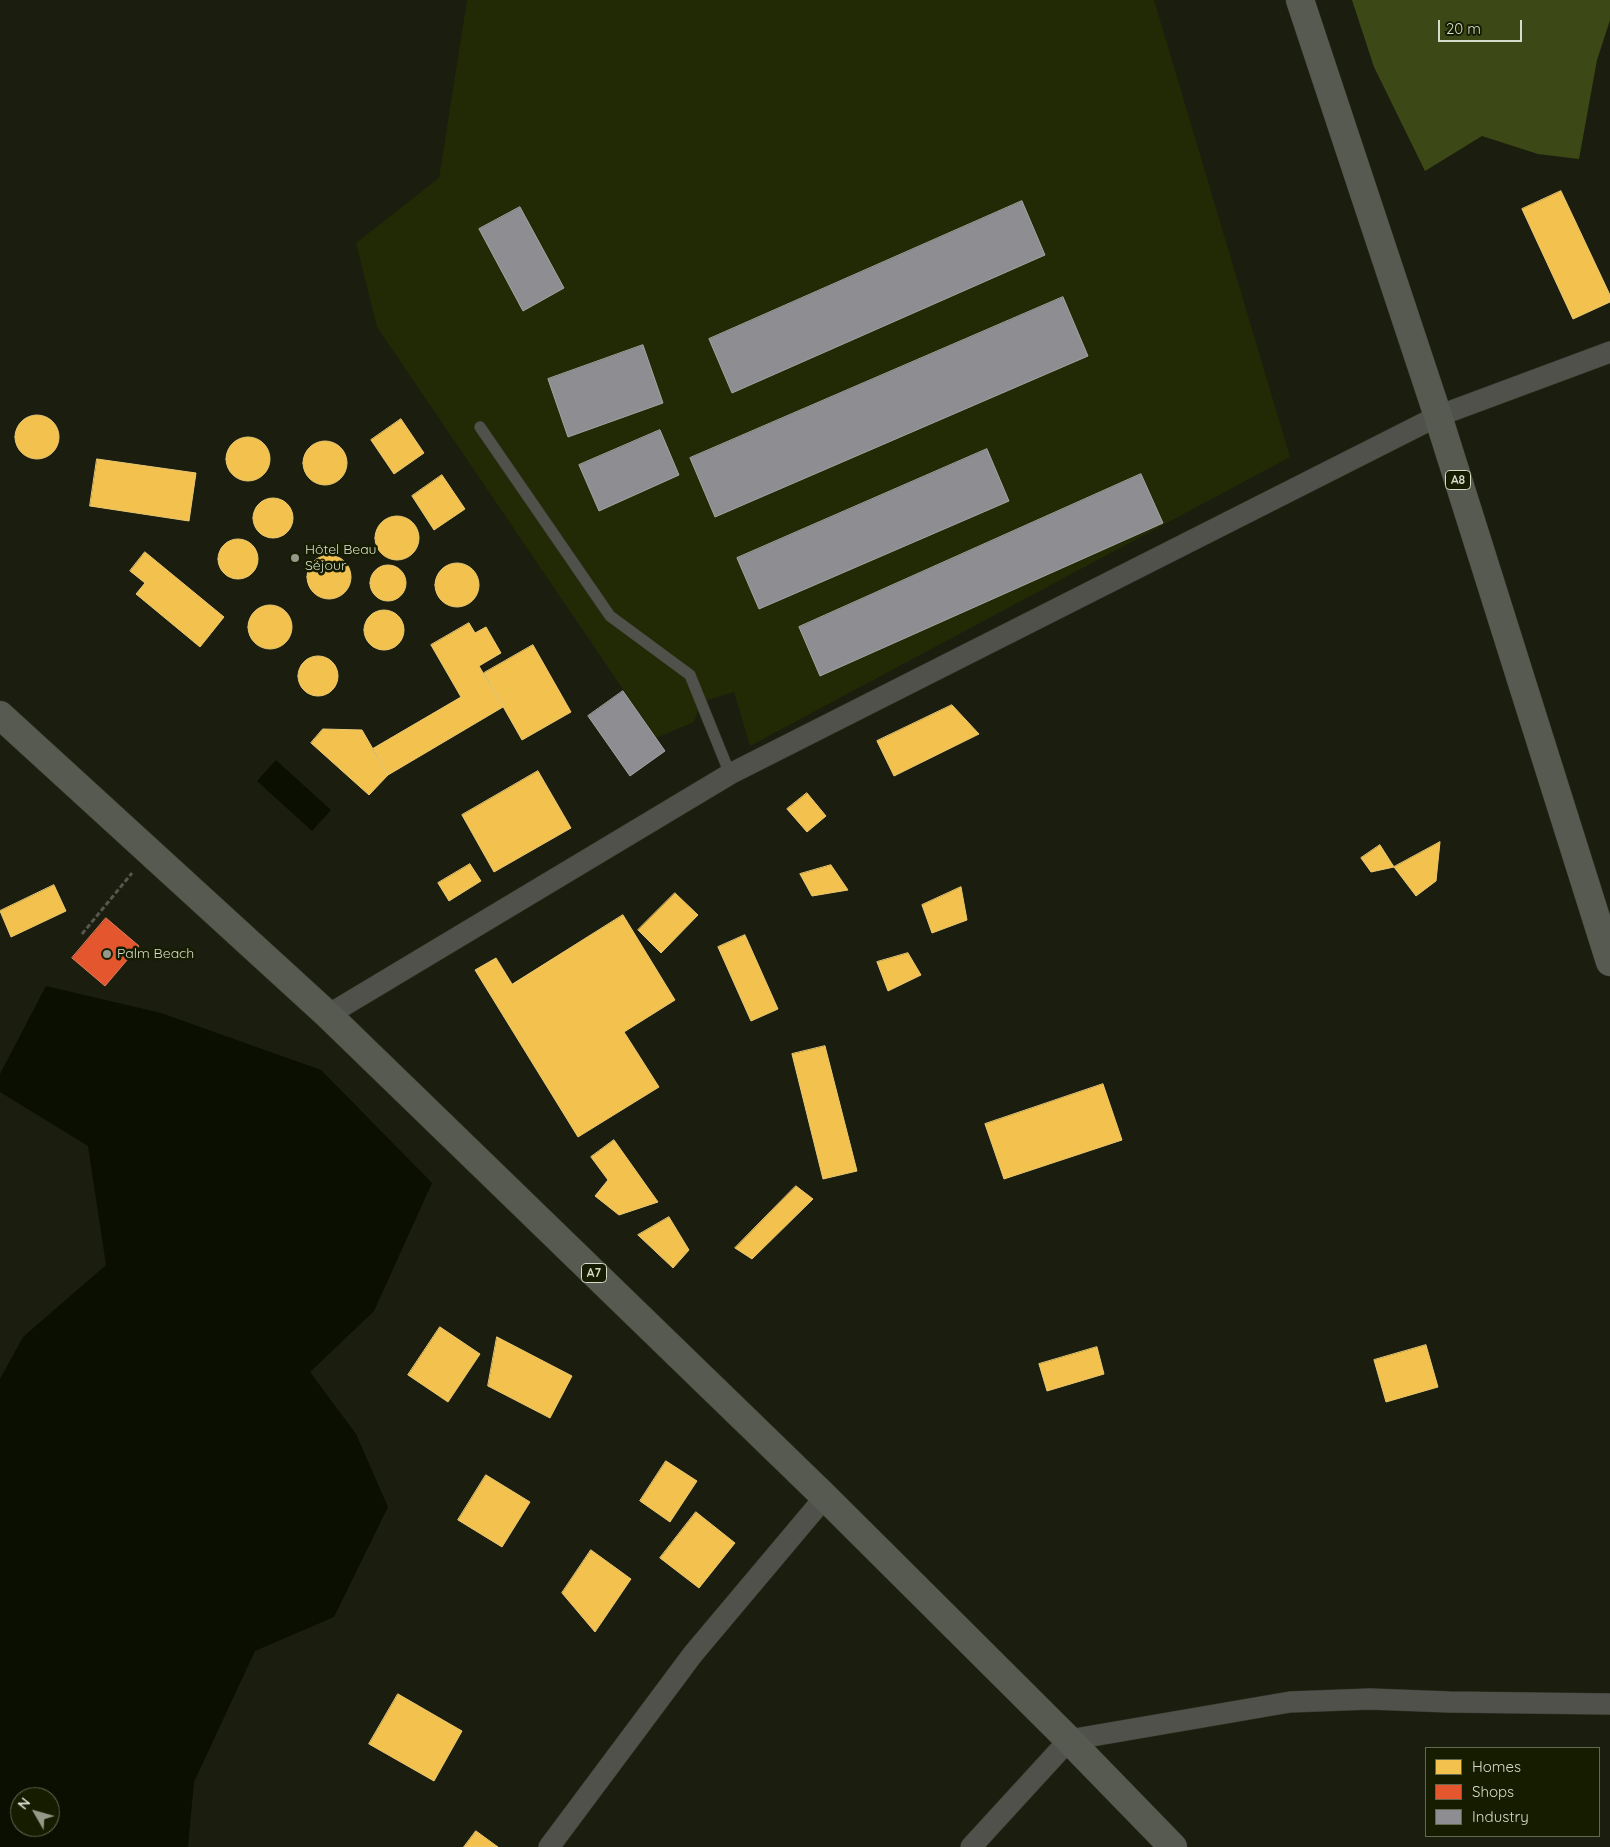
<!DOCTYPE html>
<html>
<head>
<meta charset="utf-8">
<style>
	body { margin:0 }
	#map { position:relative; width:1610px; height:1847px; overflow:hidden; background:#1b1e0e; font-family:Quicksand,sans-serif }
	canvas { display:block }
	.legend { position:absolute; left:1425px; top:1747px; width:175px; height:90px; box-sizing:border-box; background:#161c00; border:1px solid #636951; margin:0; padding:6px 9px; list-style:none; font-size:15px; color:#d6dcca }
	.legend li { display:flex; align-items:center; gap:10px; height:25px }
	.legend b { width:25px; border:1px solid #636951 }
	.north { position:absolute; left:10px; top:1787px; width:50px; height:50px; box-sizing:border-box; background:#161c00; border:1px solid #636951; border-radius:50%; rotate:308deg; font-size:14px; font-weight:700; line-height:20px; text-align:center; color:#d6dcca }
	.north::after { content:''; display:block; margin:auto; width:18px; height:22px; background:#959a88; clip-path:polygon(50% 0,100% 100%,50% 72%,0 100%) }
	.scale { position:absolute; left:1438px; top:20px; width:84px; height:22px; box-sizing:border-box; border:2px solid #d6dcca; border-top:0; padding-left:6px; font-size:15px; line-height:18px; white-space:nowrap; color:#d6dcca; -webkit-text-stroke:4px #161c00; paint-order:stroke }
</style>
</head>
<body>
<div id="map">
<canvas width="1610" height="1847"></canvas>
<ul class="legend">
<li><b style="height:14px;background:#f2c14e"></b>Homes</li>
<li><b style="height:14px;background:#e4572e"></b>Shops</li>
<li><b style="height:14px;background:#8d8d92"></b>Industry</li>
</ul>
<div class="north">N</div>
<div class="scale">20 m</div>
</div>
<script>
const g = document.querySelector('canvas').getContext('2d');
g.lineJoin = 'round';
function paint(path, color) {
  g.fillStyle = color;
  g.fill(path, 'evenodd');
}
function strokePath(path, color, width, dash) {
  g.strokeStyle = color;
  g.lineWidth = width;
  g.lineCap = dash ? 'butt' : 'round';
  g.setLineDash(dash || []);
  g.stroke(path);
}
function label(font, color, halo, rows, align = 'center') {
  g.font = font + ' Quicksand,sans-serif';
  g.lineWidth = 5;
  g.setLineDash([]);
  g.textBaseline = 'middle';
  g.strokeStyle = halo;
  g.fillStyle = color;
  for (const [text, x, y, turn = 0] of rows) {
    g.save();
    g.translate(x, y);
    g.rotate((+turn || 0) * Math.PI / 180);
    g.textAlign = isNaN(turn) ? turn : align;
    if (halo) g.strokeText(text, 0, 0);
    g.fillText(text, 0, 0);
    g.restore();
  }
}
const built = new Path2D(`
	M 467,0 L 1154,0 L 1290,457 L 750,746 L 734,692 L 701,702 L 694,722 L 656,738 L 377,327 L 356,243 L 439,178 Z`);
const green = new Path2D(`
	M 1352,0 L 1610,0 L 1610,20 L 1597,60 L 1579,159 L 1538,154 L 1482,136 L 1425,171 L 1374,67 Z`);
const water = new Path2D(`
	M 276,760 L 331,810 L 312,831 L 257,781 Z
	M 46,986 L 161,1013 L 321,1070 L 432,1183 L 374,1311 L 310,1372 L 356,1434 L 388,1507 L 334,1617 L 255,1651 L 194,1782 L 188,1847 L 0,1847 L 0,1379 L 23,1337 L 106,1265 L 88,1146 L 0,1092 L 0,1074 ZM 20,1797 L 50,1797 L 50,1827 L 20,1827 Z`);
const homes = new Path2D(`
	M 1561,191 L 1610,295 L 1610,302 L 1573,319 L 1522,209 Z
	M15 437a22 22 0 1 1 44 0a22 22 0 1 1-44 0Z
	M 401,419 L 424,453 L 394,474 L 371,440 Z
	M226 459a22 22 0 1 1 44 0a22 22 0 1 1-44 0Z
	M303 463a22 22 0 1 1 44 0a22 22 0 1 1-44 0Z
	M 97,459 L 196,473 L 189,521 L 90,506 Z
	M 442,475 L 465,509 L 434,530 L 412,496 Z
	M253 518a20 20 0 1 1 40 0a20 20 0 1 1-40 0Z
	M375 538a22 22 0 1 1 44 0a22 22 0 1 1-44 0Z
	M218 559a20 20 0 1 1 40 0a20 20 0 1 1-40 0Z
	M 145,552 L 224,617 L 200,647 L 136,594 L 145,583 L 130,571 Z
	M307 577a22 22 0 1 1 44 0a22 22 0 1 1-44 0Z
	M435 585a22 22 0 1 1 44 0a22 22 0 1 1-44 0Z
	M370 583a18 18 0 1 1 36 0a18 18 0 1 1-36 0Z
	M248 627a22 22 0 1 1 44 0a22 22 0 1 1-44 0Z
	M364 630a20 20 0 1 1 40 0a20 20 0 1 1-40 0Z
	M 469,623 L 475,633 L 486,627 L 501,653 L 479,666 L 503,707 L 388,775 L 372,749 L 461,697 L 431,645 Z
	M 533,645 L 571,712 L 522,740 L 484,673 Z
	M298 676a20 20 0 1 1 40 0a20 20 0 1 1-40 0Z
	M 952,705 L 979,734 L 894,776 L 877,741 Z
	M 323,729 L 362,730 L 388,775 L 369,795 L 311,743 Z
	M 538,771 L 571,828 L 494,872 L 462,815 Z
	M 807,793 L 826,816 L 807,832 L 787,809 Z
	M 1440,842 L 1436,881 L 1416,896 L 1394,867 Z
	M 1380,845 L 1394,867 L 1371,872 L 1361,858 Z
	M 470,864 L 481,881 L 449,901 L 438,883 Z
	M 831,865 L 848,890 L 812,896 L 800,874 Z
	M 54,885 L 66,911 L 11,937 L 0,911 Z
	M 961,887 L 967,920 L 932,933 L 922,905 Z
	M 675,893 L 698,915 L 661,953 L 638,930 Z
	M 623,915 L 675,1000 L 624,1032 L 659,1087 L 578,1137 L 475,970 L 496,958 L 512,984 Z
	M 745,935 L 778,1009 L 751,1021 L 718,947 Z
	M 908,953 L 921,975 L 888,991 L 877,962 Z
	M 825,1046 L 857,1171 L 823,1179 L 792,1054 Z
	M 1103,1084 L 1122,1140 L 1004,1179 L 985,1124 Z
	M 614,1140 L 658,1202 L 619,1215 L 595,1196 L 608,1180 L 591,1157 Z
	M 796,1186 L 813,1199 L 752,1259 L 735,1248 Z
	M 669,1217 L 689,1250 L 673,1268 L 638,1235 Z
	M 440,1327 L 480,1354 L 448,1402 L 408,1375 Z
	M 497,1337 L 572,1376 L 550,1418 L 488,1386 Z
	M 1426,1345 L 1438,1387 L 1386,1402 L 1374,1360 Z
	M 1097,1347 L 1104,1374 L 1047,1391 L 1039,1364 Z
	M 666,1461 L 697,1481 L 670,1522 L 640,1501 Z
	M 486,1475 L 530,1502 L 502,1547 L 458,1520 Z
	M 696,1512 L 735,1543 L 699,1588 L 660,1558 Z
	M 591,1550 L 631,1579 L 595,1632 L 562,1593 Z
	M 398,1694 L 462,1731 L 434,1781 L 369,1744 Z
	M 476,1831 L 498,1847 L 464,1847 Z`);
const shops = new Path2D(`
	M 106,918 L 139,946 L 105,986 L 72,958 Z`);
const industry = new Path2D(`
	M 1022,201 L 1045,255 L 732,393 L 709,339 Z
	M 520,207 L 564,288 L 523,311 L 479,229 Z
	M 1063,297 L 1088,356 L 715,517 L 690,458 Z
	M 643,345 L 663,403 L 568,437 L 548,379 Z
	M 660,430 L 679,475 L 599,511 L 579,465 Z
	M 987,449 L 1009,501 L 759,609 L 737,558 Z
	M 1141,474 L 1163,523 L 820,676 L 799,627 Z
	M 623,691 L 665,751 L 630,776 L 588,716 Z`);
const path = new Path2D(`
	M 82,934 L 132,873`);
const service = new Path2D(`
	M 480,427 L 610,616 L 690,675 L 730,774`);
const minor = new Path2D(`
	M 328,1015 L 730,774 L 1438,416 L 1610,352
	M 549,1847 L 693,1654 L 825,1497
	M 971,1847 L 1069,1740 L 1290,1702 L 1370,1699 L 1449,1702 L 1610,1704`);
const primary = new Path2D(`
	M 1300,0 L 1438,416 L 1610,962
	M 0,715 L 328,1015 L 825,1497 L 1069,1740 L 1173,1847`);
const markers = [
	[295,558,5,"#959a88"],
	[107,954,5,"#959a88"]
];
const shields = [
	[1458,480,25],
	[594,1273,25]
];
const shieldNames = [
	["A8",1458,480],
	["A7",594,1273]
];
const poiNames = [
	["Hôtel Beau",305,550],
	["Séjour",305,566],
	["Palm Beach",117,954]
];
paint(built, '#222905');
paint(green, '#3d4817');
paint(water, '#0a0f01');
paint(homes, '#f2c14e');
strokePath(homes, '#eac973', 1);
paint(shops, '#e4572e');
strokePath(shops, '#e07f5d', 1);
paint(industry, '#8d8d92');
strokePath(industry, '#a3a5a3', 1);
strokePath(service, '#34372a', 12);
strokePath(minor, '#34372a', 22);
strokePath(primary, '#34372a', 29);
strokePath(path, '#55574f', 3, [5, 2.5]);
strokePath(service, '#50514b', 11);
strokePath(minor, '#50514b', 21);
strokePath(primary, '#575a50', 28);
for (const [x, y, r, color] of markers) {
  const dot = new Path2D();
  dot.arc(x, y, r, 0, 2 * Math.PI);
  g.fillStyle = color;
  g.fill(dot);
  strokePath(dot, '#161c00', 2);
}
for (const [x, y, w] of shields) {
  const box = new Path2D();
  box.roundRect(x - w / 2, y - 9.5, w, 19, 4);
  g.fillStyle = '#161c00';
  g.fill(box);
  strokePath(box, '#d6dcca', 1);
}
label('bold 12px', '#d6dcca', null, shieldNames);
label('14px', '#d6dcca', '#161c00', poiNames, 'left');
</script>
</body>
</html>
